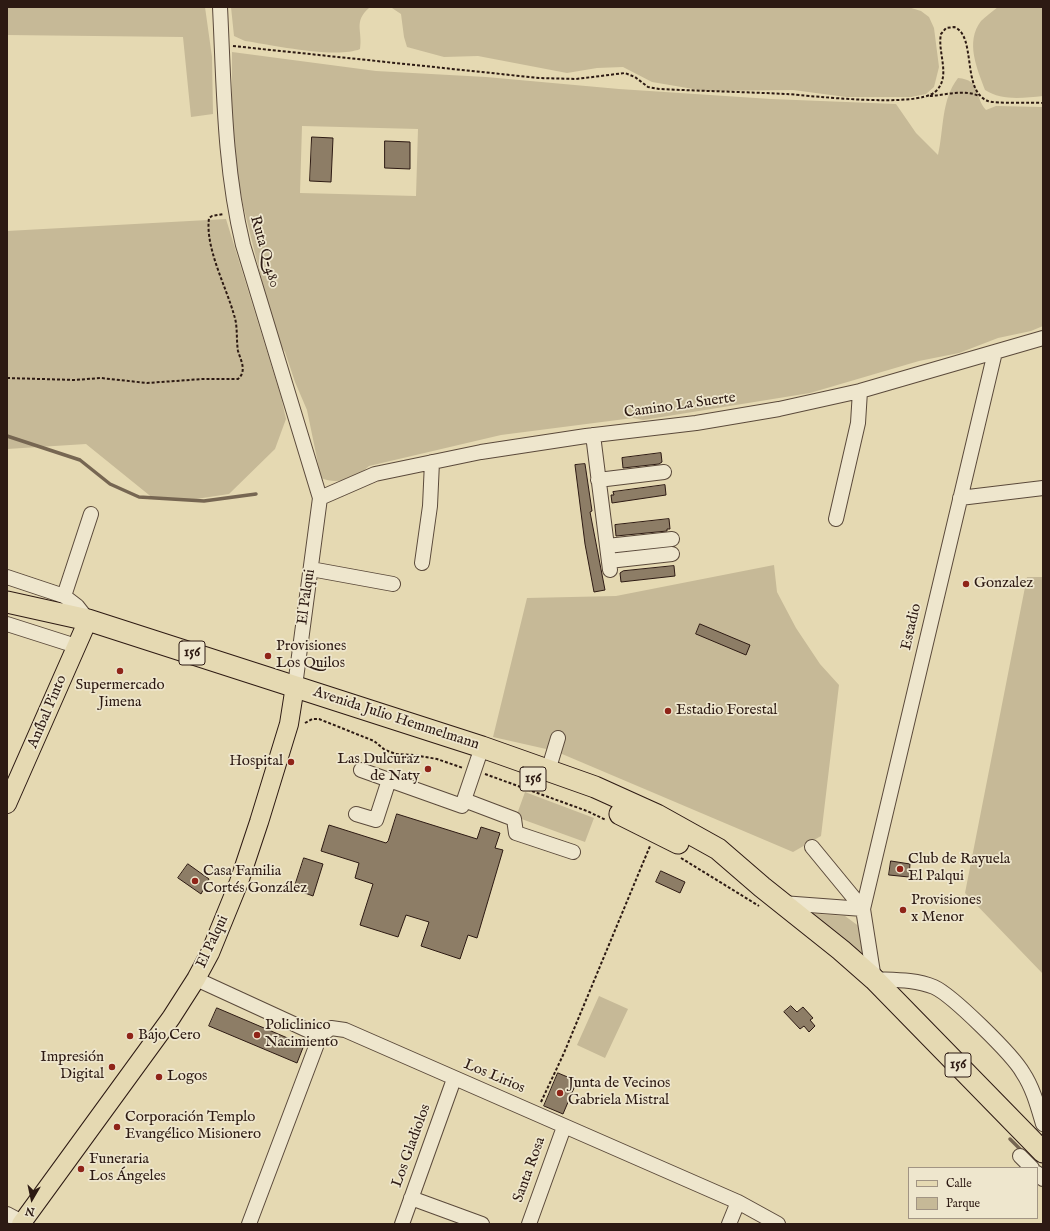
<!DOCTYPE html>
<html>
<head>
<meta charset="utf-8">
<style>
	body { margin:0 }
	#map { position:relative; width:1050px; height:1231px; overflow:hidden; background:#e5d9b2; font-family:"IM FELL English",serif }
	canvas { display:block }
	.frame { position:absolute; inset:0; border:8px solid #2d1a13; pointer-events:none }
	.legend { position:absolute; left:908px; top:1167px; width:130px; height:52px; box-sizing:border-box; background:#eee6cd; border:1px solid #a19483; margin:0; padding:5px 7px; list-style:none; font-size:12px; color:#2d1a13 }
	.legend li { display:flex; align-items:center; gap:8px; height:20px }
	.legend b { width:20px; border:1px solid #a19483 }
	.north { position:absolute; left:12px; top:1179px; width:40px; height:40px; -webkit-text-stroke:3px #eee6cd; paint-order:stroke; rotate:189deg; font-size:11px; font-weight:700; line-height:16px; text-align:center; color:#2d1a13 }
	.north::after { content:''; display:block; margin:auto; width:14px; height:18px; background:#2d1a13; clip-path:polygon(50% 0,100% 100%,50% 72%,0 100%) }
</style>
</head>
<body>
<div id="map">
<canvas width="1050" height="1231"></canvas>
<div class="frame"></div>
<ul class="legend">
<li><b style="height:5px;background:#e5d9b2"></b>Calle</li>
<li><b style="height:11px;background:#c6b997"></b>Parque</li>
</ul>
<div class="north">N</div>
</div>
<script>
const g = document.querySelector('canvas').getContext('2d');
g.lineJoin = 'round';
function paint(path, color) {
  g.fillStyle = color;
  g.fill(path, 'evenodd');
}
function strokePath(path, color, width, dash) {
  g.strokeStyle = color;
  g.lineWidth = width;
  g.lineCap = dash ? 'butt' : 'round';
  g.setLineDash(dash || []);
  g.stroke(path);
}
function label(font, color, halo, rows, align = 'center') {
  g.font = font + ' "IM FELL English",serif';
  g.lineWidth = 3.5;
  g.setLineDash([]);
  g.textBaseline = 'middle';
  g.strokeStyle = halo;
  g.fillStyle = color;
  for (const [text, x, y, turn = 0] of rows) {
    g.save();
    g.translate(x, y);
    g.rotate((+turn || 0) * Math.PI / 180);
    g.textAlign = isNaN(turn) ? turn : align;
    if (halo) g.strokeText(text, 0, 0);
    g.fillText(text, 0, 0);
    g.restore();
  }
}
const green = new Path2D(`
	M 7,7 L 205,7 L 212,57 L 213,114 L 191,117 L 183,37 L 7,35 Z
	M 231,7 L 908,7 L 921,11 L 929,17 L 934,28 L 939,67 L 934,87 L 926,94 L 911,97 L 846,97 L 793,90 L 705,91 L 652,82 L 623,67 L 597,68 L 567,73 L 478,56 L 444,57 L 407,47 L 404,37 L 401,14 L 392,8 L 369,8 C 353,22 363,31 360,49 C 337,59 272,45 245,41 L 234,36 Z
	M 998,7 L 1043,7 L 1043,96 C 1023,98 1002,101 985,90 C 977,68 965,42 981,21 C 986,16 992,12 998,7 Z
	M 232,52 L 376,71 L 486,77 L 619,89 L 771,99 L 896,104 L 916,133 L 938,155 C 944,129 941,100 958,78 C 982,80 974,97 986,110 L 996,106 L 1043,107 L 1043,326 L 1031,331 L 998,338 L 959,353 L 919,361 L 810,393 L 643,420 L 633,418 L 501,435 L 369,466 C 356,479 337,485 321,478 L 307,410 L 295,382 L 285,352 L 276,338 L 243,205 L 238,178 L 232,129 ZM 302,126 L 418,129 L 416,196 L 300,193 Z
	M 226,219 L 281,397 L 286,419 L 275,449 L 229,494 L 196,499 L 154,499 L 86,444 L 7,449 L 7,231 Z
	M 774,565 L 777,592 L 796,628 L 820,664 L 839,685 L 821,836 L 793,852 L 555,751 L 493,737 L 527,598 L 616,596 Z
	M 1027,577 L 1043,577 L 1043,974 L 965,893 Z
	M 525,792 L 594,818 L 585,842 L 516,817 Z
	M 803,913 L 845,916 L 860,927 L 867,961 Z
	M 599,996 L 628,1009 L 605,1058 L 577,1045 Z`);
const stream = new Path2D(`
	M 7,436 L 80,460 L 110,484 L 139,497 L 204,501 L 256,494
	M 1010,1139 L 1023,1152`);
const building = new Path2D(`
	M 312,137 L 333,138 L 331,182 L 310,181 Z
	M 385,141 L 410,142 L 410,169 L 385,168 Z
	M 661,453 L 662,462 L 659,464 L 623,468 L 622,458 Z
	M 585,464 L 592,511 L 590,512 L 605,590 L 594,592 L 585,544 L 575,465 Z
	M 665,485 L 666,495 L 612,503 L 611,495 L 614,495 L 613,492 Z
	M 669,519 L 670,529 L 667,529 L 667,531 L 616,536 L 615,525 Z
	M 674,566 L 675,576 L 621,582 L 620,573 L 623,571 Z
	M 700,624 L 750,645 L 746,655 L 696,634 Z
	M 397,814 L 477,839 L 481,827 L 500,833 L 495,848 L 503,850 L 477,938 L 468,935 L 460,959 L 421,946 L 429,922 L 406,915 L 398,937 L 360,925 L 373,884 L 355,878 L 359,863 L 321,851 L 329,825 L 386,843 L 388,841 Z
	M 304,858 L 323,864 L 313,896 L 294,889 Z
	M 891,861 L 910,864 L 909,877 L 889,875 Z
	M 188,864 L 209,879 L 201,894 L 178,878 Z
	M 661,871 L 685,882 L 680,893 L 656,882 Z
	M 791,1006 L 797,1012 L 803,1007 L 813,1018 L 810,1020 L 815,1026 L 809,1032 L 804,1026 L 800,1029 L 784,1012 Z
	M 217,1008 L 304,1045 L 297,1063 L 209,1026 Z
	M 558,1073 L 577,1081 L 563,1114 L 544,1106 Z`);
const path = new Path2D(`
	M 233,46 L 539,78 L 576,79 L 625,73 L 635,77 L 648,87 L 659,89 C 702,91 745,92 787,94 C 814,96 916,108 935,92 C 952,77 937,53 941,34 L 946,28 L 954,27 C 977,35 961,91 988,101 C 995,104 1032,102 1043,103
	M 930,96 C 946,95 964,89 979,96
	M 7,378 L 75,380 L 101,378 L 147,383 L 203,379 L 238,379 C 247,371 241,361 238,351 C 236,339 238,326 234,315 C 226,286 205,248 209,218 L 212,216 L 224,214
	M 305,723 L 312,719 L 319,719 L 374,741 L 385,750 L 396,754 L 414,755 L 437,759 L 463,768
	M 485,774 L 587,811 L 606,820
	M 681,858 L 759,906
	M 541,1102 L 564,1053 L 650,846`);
const minor = new Path2D(`
	M 220,7 C 224,87 224,167 243,245 L 320,498 L 295,686
	M 995,352 L 863,909 L 874,979 C 893,980 915,979 934,987 C 952,995 1013,1055 1023,1073 C 1033,1088 1038,1107 1043,1124
	M 593,435 L 610,570
	M 598,480 L 664,472
	M 320,498 L 375,474 L 481,452 L 586,436 L 696,423 L 779,409 L 860,391 L 1043,338
	M 960,498 L 1043,488
	M 836,519 L 858,423 L 860,391
	M 607,546 L 672,539
	M 609,561 L 672,554
	M 422,563 L 430,506 L 432,462
	M 311,569 L 393,584
	M 7,577 L 64,596 L 77,606 L 88,620
	M 64,596 L 91,514
	M 7,624 L 76,646
	M 361,770 L 462,806 L 482,747
	M 548,771 L 558,738
	M 464,800 L 514,819 L 516,833 L 573,852
	M 356,814 L 376,820 L 389,780
	M 812,847 L 863,909
	M 782,903 L 863,909
	M 196,979 L 320,1036
	M 1020,1156 L 1032,1168
	M 1037,1173 L 1043,1179
	M 411,1198 L 482,1224
	M 7,1214 L 22,1222
	M 249,1224 L 320,1036 L 331,1028 L 345,1030 L 738,1202 L 778,1224
	M 402,1224 L 454,1079
	M 529,1224 L 564,1127
	M 729,1224 L 738,1202`);
const major = new Path2D(`
	M 7,804 L 88,620
	M 21,1224 L 171,1018 L 196,979 L 210,953 L 239,882 L 259,822 L 289,724 L 295,686`);
const highway = new Path2D(`
	M 7,602 L 88,620 L 482,747 L 595,787 L 657,815 L 718,849 L 762,887 L 841,950 L 874,979 L 1043,1152
	M 620,814 L 678,843`);
const markers = [
	[966,584,4,"#8f2418"],
	[268,656,4,"#8f2418"],
	[120,671,4,"#8f2418"],
	[668,711,4,"#8f2418"],
	[291,762,4,"#8f2418"],
	[428,769,4,"#8f2418"],
	[900,869,4,"#8f2418"],
	[195,881,4,"#8f2418"],
	[903,910,4,"#8f2418"],
	[257,1035,4,"#8f2418"],
	[130,1036,4,"#8f2418"],
	[112,1067,4,"#8f2418"],
	[159,1077,4,"#8f2418"],
	[560,1093,4,"#8f2418"],
	[117,1127,4,"#8f2418"],
	[81,1169,4,"#8f2418"]
];
const shields = [
	[192,653,26],
	[533,779,26],
	[958,1065,26]
];
const shieldNames = [
	["156",192,653],
	["156",533,779],
	["156",958,1065]
];
const streetNames = [
	["Ruta Q-480",264,252,74],
	["Camino La Suerte",680,406,-8],
	["El Palqui",307,597,-82],
	["Estadio",912,627,-77],
	["Aníbal Pinto",48,712,-67],
	["Avenida Julio Hemmelmann",396,719,18],
	["El Palqui",213,942,-65],
	["Los Lirios",494,1077,23],
	["Los Gladiolos",412,1146,-70],
	["Santa Rosa",530,1170,-70]
];
const poiNames = [
	["Gonzalez",974,584],
	["Provisiones",276,647],
	["Los Quilos",276,664],
	["Supermercado",120,686,"center"],
	["Jimena",120,703,"center"],
	["Estadio Forestal",676,711],
	["Las Dulcuraz",420,760,"right"],
	["de Naty",420,777,"right"],
	["Hospital",283,762,"right"],
	["Club de Rayuela",908,860],
	["El Palqui",908,877],
	["Casa Familia",203,872],
	["Cortés González",203,889],
	["Provisiones",911,901],
	["x Menor",911,918],
	["Policlinico",265,1026],
	["Nacimiento",265,1043],
	["Bajo Cero",138,1036],
	["Impresión",104,1058,"right"],
	["Digital",104,1075,"right"],
	["Logos",167,1077],
	["Junta de Vecinos",568,1084],
	["Gabriela Mistral",568,1101],
	["Corporación Templo",125,1118],
	["Evangélico Misionero",125,1135],
	["Funeraria",89,1160],
	["Los Ángeles",89,1177]
];
paint(green, '#c6b997');
strokePath(stream, '#766652', 3.5);
paint(building, '#8d7d66');
strokePath(building, '#2d1a13', 1);
strokePath(minor, '#5b4a3b', 16);
strokePath(major, '#2d1a13', 20);
strokePath(highway, '#2d1a13', 23);
strokePath(path, '#2d1a13', 2, [3, 2]);
strokePath(minor, '#eee6cd', 14);
strokePath(major, '#e5d9b2', 18);
strokePath(highway, '#e5d9b2', 21);
for (const [x, y, r, color] of markers) {
  const dot = new Path2D();
  dot.arc(x, y, r, 0, 2 * Math.PI);
  g.fillStyle = color;
  g.fill(dot);
  strokePath(dot, '#eee6cd', 1.5);
}
for (const [x, y, w] of shields) {
  const box = new Path2D();
  box.roundRect(x - w / 2, y - 12, w, 24, 3);
  g.fillStyle = '#eee6cd';
  g.fill(box);
  strokePath(box, '#2d1a13', 1);
}
label('bold 14px', '#2d1a13', null, shieldNames);
label('15px', '#2d1a13', '#eee6cd', streetNames);
label('15px', '#2d1a13', '#eee6cd', poiNames, 'left');
</script>
</body>
</html>
